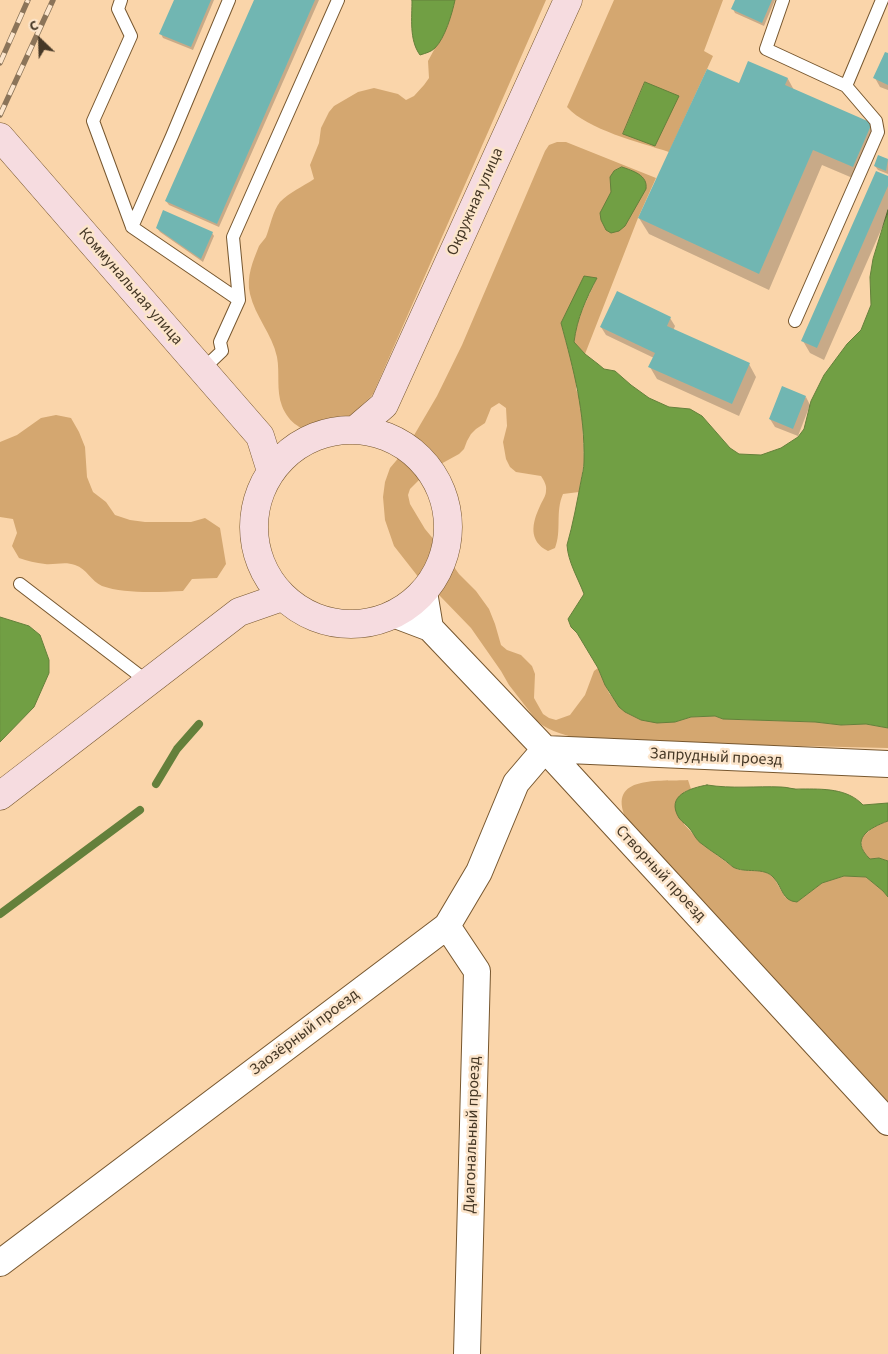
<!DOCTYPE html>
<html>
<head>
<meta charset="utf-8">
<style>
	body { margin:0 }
	#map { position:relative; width:888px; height:1354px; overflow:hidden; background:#fad5aa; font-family:"Source Sans 3",sans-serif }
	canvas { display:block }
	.north { position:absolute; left:15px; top:15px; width:50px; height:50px; -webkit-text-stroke:4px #fce5cb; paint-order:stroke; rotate:336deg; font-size:14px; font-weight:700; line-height:20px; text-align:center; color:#463826 }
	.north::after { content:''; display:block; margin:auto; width:18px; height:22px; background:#463826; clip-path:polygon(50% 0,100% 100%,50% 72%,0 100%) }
</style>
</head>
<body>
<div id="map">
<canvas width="888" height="1354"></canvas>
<div class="north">С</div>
</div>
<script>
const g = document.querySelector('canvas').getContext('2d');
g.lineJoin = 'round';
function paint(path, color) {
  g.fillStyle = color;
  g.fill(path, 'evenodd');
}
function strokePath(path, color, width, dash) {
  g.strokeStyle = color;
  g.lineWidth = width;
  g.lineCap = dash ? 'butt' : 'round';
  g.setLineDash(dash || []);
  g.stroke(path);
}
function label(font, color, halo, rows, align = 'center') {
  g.font = font + ' "Source Sans 3",sans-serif';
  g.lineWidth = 5;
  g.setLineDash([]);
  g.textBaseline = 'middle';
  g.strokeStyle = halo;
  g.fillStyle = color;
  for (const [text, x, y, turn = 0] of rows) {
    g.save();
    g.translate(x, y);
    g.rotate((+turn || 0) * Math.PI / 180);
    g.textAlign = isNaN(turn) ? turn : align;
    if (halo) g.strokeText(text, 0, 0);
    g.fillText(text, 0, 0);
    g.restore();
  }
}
const green = new Path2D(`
	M 455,0 L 546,0 L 373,394 C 370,398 366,401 362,405 C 357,410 354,418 348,422 C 323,439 293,434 282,406 C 276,390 280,373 277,357 C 272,334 255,316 250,294 C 246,277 253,261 259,246 C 261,243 264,240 266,237 C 270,227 273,210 280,202 C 290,192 302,187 314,179 L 310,165 L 319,143 L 321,128 L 329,112 L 334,106 L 358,92 L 374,88 L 398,94 L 406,100 L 414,96 L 424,85 L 429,78 L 428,61 L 447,26 Z
	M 614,0 L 723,0 L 704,51 L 713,56 L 669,152 C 639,142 588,130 567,107 Z
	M 557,142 L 566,142 L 656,178 L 638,218 L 585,354 L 574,342 C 577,316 587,301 597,278 L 561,323 L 576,379 L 576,389 L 579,397 L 582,415 L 584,462 L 579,492 L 563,494 C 555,512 562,531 555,548 L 548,551 C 528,541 532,523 540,506 C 542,501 546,496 546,491 C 547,485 544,481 541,476 L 516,472 L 510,467 L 506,459 L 503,442 L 507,426 L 506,408 L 499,403 L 491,408 L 485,423 L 476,429 L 471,434 L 467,441 L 464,449 L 459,454 L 428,471 L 410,489 L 408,495 L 410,504 L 425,529 L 440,547 L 459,574 L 476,591 L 489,609 L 495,624 L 501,645 L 507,650 L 521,655 L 532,666 L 535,674 L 534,698 L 543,714 L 549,718 L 556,720 L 570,715 L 585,695 L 594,671 L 598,668 L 609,693 L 625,712 L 641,720 L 675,722 L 691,717 L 715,716 L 723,719 L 815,722 L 841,725 L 866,724 L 888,728 L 888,748 L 585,741 C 569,735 550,733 537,721 L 509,685 L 501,671 L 471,628 L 440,596 L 423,583 L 394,546 L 385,520 L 383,497 L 385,482 L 390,468 L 406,449 L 437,396 L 462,345 L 545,151 L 549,145 Z
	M 56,415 L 71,418 L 79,432 L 85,447 L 87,477 L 93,492 L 106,502 L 115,515 L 130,520 L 145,522 L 191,522 L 205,518 L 220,528 L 226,564 L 217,578 L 192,579 L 183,591 C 159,592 124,594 102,586 C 91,581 87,569 75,565 C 65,561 55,565 45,564 C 36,563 27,561 19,558 L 12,546 L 17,533 L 13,519 L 0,517 L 0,442 L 17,435 L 41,418 Z
	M 688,780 L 691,789 L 684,792 L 684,824 L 703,845 L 733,867 L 739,870 L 762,871 L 769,874 L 774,878 L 785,897 L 797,902 L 822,883 L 844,876 L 866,877 L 883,891 L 888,897 L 888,1104 L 626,819 C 606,774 661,782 688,780 Z
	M 888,821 L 888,861 L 879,858 L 870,859 C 863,852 860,847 862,837 L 874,827 Z`);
const water = new Path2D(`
	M 412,0 L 455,0 C 452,14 445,38 435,48 C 431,52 426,53 420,55 C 409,40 412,18 412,0 Z
	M 645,82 L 679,96 L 655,146 L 623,134 Z
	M 622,167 C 633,171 648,175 646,189 L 625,226 L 619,231 L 611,233 L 606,230 L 601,220 L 600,213 L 611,192 L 610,177 L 614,171 Z
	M 888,210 L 888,728 L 866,724 L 841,725 L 815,722 L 723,719 L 715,716 L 691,717 L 675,722 L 657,723 L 641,720 L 625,712 L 619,707 L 605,685 L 598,668 L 577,633 L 571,627 L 568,619 L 584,594 C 578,578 568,562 567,545 C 573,524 577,502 581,481 C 582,475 584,468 584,462 C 585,412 574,371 561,323 L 584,276 L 597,278 C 586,299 577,318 574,342 L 585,354 L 598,364 L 604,369 L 615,371 L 631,385 L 649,398 L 669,407 L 690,409 L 702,416 L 730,448 L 739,454 L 761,455 L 781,448 L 798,437 L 804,429 L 811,401 L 824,375 L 847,344 L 861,330 L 871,305 L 870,277 L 873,259 Z
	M 0,617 L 29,626 L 40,635 L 49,660 L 49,673 L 34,707 L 0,742 Z
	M 707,785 C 732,789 756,786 781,787 C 788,787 794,790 801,789 C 823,789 847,788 863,805 L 888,803 L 888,821 C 869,828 849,839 870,859 L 879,858 L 888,861 L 888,897 L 883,891 L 866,877 L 844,876 L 822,883 L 797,902 C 782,901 783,888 774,878 C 764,866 745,874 733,867 C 723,858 712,852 702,844 C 696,840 694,834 690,829 C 687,825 682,822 679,818 C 665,795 691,788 707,785 Z`);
const shadow = new Path2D(`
	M 175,0 L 214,0 L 193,50 L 163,38 L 161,34 Z
	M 255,0 L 319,0 L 219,227 L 169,205 L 166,201 Z
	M 737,0 L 775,0 L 764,26 L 735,13 L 733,9 Z
	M 888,55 L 888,90 L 880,87 L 875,78 Z
	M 749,63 L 788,79 L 794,90 L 871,124 L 881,140 L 862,182 L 822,165 L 769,290 L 649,234 L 639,218 L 739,84 Z
	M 879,157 L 888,160 L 888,174 L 878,170 L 875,166 Z
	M 888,178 L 888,214 L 824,360 L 810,353 L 803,341 Z
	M 157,228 L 212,233 L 214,236 L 203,262 L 160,232 Z
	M 670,318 L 675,326 L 673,331 L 749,364 L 756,377 L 739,416 L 657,379 L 650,367 L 654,358 L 606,335 L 601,327 Z
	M 806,397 L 810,405 L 798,436 L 775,427 L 770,419 Z`);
const stream = new Path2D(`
	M 156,784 L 177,749 L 199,724
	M 0,914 L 140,810`);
const building = new Path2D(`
	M 174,0 L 211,0 L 191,47 L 159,34 Z
	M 254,0 L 315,0 L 217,224 L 165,201 Z
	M 735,0 L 772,0 L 762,23 L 731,9 Z
	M 885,52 L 888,53 L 888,85 L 873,78 Z
	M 748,61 L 788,78 L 785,85 L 872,123 L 853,167 L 813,150 L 759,274 L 638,218 L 707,69 L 739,83 Z
	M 878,155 L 888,159 L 886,171 L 874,166 Z
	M 876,171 L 888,176 L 888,186 L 817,348 L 801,341 Z
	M 163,210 L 213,232 L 201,259 L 156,228 Z
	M 617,291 L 671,317 L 667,326 L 750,363 L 732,404 L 648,367 L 655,353 L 600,327 Z
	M 782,386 L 806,396 L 793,429 L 769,419 Z`);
const service = new Path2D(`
	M 121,0 L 118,9 L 131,36 L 93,121 L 132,227
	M 229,0 L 172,136 L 132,227 L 239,300
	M 783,0 L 766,49 L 846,86 L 876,121 L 878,132 L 795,321
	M 846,86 L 882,0
	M 202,370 L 222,351 L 220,342 L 239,300 L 233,237 L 338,0
	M 20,584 L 148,682`);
const minor = new Path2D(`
	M 424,592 L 430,628
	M 393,614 L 430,628 L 545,749 L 888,1122
	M 545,749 L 888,764
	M 447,926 L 477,971 L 467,1354
	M 0,1263 L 447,926 L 479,872 L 516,783 L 545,749`);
const secondary = new Path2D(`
	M 0,137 L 260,436 L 271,471
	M254 527a97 97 0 1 1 194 0a97 97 0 1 1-194 0Z
	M 355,430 L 384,405 L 568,0
	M 0,796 L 239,612 L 282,597`);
const rail = new Path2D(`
	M 0,63 L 28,0
	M 0,115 L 53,0`);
const streetNames = [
	["Окружная улица",476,202,-66],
	["Коммунальная улица",130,287,49],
	["Запрудный проезд",716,758,3],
	["Створный проезд",660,874,47],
	["Заозёрный проезд",305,1033,-37],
	["Диагональный проезд",473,1135,-88]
];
paint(green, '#d4a770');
paint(water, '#719f44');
strokePath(water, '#64803b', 1);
paint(shadow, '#0003');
strokePath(stream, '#64803b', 8);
paint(building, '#71b6b2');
strokePath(service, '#77572f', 14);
strokePath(minor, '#77572f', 28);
strokePath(secondary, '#77572f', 29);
strokePath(service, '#fff', 12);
strokePath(minor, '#fff', 26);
strokePath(secondary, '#f6dce0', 28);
strokePath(rail, '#8b7459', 5.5);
strokePath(rail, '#fce5cb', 4, [11]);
label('16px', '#463826', '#fce5cb', streetNames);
</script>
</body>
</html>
